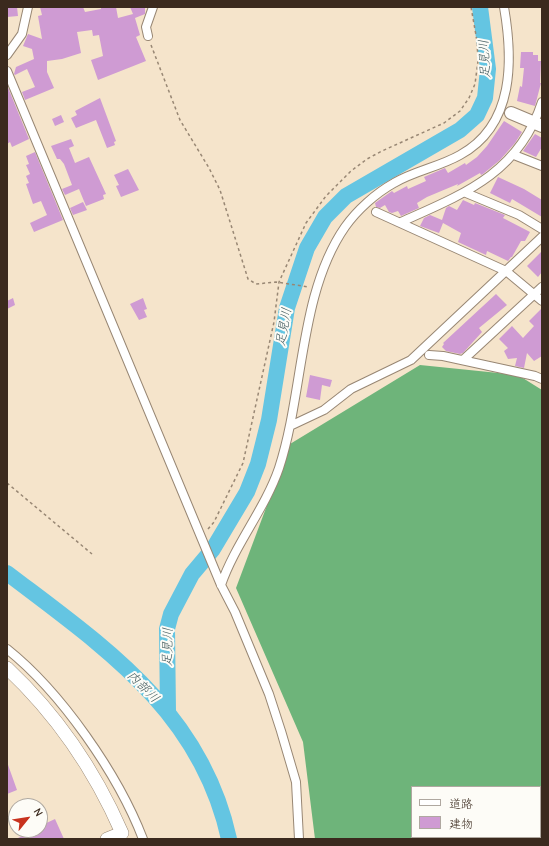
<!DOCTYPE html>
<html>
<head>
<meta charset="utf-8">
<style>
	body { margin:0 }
	#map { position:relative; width:549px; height:846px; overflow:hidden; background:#f5e4cb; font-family:"Comic Neue","Klee One",sans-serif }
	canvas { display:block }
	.frame { position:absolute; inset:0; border:8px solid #3b2a1e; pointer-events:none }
	.legend { position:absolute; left:411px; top:786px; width:130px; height:52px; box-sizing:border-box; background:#fdfcf7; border:1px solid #afa8a0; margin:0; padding:5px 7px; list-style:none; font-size:12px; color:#3b2a1e }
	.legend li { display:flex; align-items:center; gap:8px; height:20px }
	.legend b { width:20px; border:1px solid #afa8a0 }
	.north { position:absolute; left:8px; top:798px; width:40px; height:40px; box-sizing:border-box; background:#fdfcf7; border:1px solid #afa8a0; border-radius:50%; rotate:60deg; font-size:11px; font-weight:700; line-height:16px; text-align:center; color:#3b2a1e }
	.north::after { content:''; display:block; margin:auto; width:14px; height:18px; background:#c8321e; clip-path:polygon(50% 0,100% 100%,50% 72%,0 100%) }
</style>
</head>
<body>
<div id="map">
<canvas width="549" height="846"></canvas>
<div class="frame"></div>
<ul class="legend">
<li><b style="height:5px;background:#fff"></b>道路</li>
<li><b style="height:11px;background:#cf9bd3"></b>建物</li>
</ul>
<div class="north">N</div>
</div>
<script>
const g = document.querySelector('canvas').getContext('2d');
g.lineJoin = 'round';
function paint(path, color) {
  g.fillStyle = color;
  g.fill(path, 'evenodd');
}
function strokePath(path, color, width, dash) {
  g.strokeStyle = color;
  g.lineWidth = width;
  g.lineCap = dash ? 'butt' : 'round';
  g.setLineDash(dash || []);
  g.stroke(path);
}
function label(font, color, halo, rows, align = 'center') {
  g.font = font + ' "Comic Neue","Klee One",sans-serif';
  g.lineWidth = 4;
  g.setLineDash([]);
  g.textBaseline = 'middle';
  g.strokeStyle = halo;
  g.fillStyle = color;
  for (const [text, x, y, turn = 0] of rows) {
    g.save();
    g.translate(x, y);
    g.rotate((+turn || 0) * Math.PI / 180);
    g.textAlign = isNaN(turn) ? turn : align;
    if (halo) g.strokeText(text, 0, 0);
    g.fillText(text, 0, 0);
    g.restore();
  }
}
const forest = new Path2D(`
	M 420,365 L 518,375 L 542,390 L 542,839 L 315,839 L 303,742 L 236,588 L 290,444 ZM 412,787 L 540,787 L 540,837 L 412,837 Z`);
const river = new Path2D(`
	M 7,573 C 104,647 201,711 229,839
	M 168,712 L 167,629 L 171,614 L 192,574 L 213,549 L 247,492 L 258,464 L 269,420 L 287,308 L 307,248 L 325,217 L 346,196 L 460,130 L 477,115 L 485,98 L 488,69 L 480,7`);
const building = new Path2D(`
	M 7,7 L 17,7 L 18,16 L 7,17 Z
	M 40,7 L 83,7 L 85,12 L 101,9 L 101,7 L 116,7 L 118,18 L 133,14 L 130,7 L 145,7 L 145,14 L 135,18 L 140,35 L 136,37 L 146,61 L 98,80 L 91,60 L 103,56 L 99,35 L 93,36 L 92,30 L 77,32 L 81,53 L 62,59 L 47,61 L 47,72 L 54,88 L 25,100 L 22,92 L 35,87 L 27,69 L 15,75 L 14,74 L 16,67 L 34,59 L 32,49 L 23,46 L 28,34 L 42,39 L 38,16 L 42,15 Z
	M 521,52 L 533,52 L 533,55 L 538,55 L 538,61 L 541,61 L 540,83 L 541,83 L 535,106 L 517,101 L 520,86 L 522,87 L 524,68 L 520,68 Z
	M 7,85 L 29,139 L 12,147 L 10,142 L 7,144 Z
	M 100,98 L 116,141 L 114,142 L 115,145 L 107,148 L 96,120 L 76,128 L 71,118 L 77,115 L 75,111 Z
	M 61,115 L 64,122 L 55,126 L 52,119 Z
	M 504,121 L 522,132 L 515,143 L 500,160 L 483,174 L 481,175 L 480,173 L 457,186 L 458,184 L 427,197 L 417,203 L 419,208 L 401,216 L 398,211 L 392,213 L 389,212 L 385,205 L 380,208 L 376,207 L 375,203 L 392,191 L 394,193 L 407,186 L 408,189 L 426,181 L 424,177 L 445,168 L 448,173 L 465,163 L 466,165 L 477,157 L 487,146 Z
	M 535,134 L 542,138 L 542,147 L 536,157 L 523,151 Z
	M 71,139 L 74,146 L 69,148 L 75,163 L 89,157 L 106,194 L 103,195 L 104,199 L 86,206 L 79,189 L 65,195 L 62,189 L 72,185 L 64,164 L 60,159 L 57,159 L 51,146 Z
	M 35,152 L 63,220 L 34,232 L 30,223 L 47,215 L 41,201 L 33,204 L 26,184 L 29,183 L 26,176 L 30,174 L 26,165 L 29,164 L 26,156 Z
	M 128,169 L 139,190 L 121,197 L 116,186 L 119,185 L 114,175 Z
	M 498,177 L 524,189 L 542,200 L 542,217 L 512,199 L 510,203 L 490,193 Z
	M 463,200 L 474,205 L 475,203 L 505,215 L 503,218 L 530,232 L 525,241 L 521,241 L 512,257 L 511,257 L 508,261 L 487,251 L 486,255 L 458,242 L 461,233 L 443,223 L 439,233 L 420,226 L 424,218 L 430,215 L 442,220 L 446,208 L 449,206 L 457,210 Z
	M 83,202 L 87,210 L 73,215 L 70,208 Z
	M 542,251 L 542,272 L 538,277 L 527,266 Z
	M 496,294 L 507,305 L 479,328 L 482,332 L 463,353 L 460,354 L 446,351 L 442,347 L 444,344 L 443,343 Z
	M 13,298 L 15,305 L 7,309 L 7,301 Z
	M 143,298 L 147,309 L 144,310 L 147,317 L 139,320 L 130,304 Z
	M 542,308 L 542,356 L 534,361 L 527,353 L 524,368 L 515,366 L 517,358 L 508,359 L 504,351 L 508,348 L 499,339 L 512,326 L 523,338 L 534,326 L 529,321 Z
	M 310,375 L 332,380 L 330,387 L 322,385 L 320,400 L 306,397 Z
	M 7,762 L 17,790 L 7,794 Z
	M 55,819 L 64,839 L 16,839 L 34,830 L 40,830 L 40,826 Z`);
const path = new Path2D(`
	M 151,45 L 180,120 L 209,168 L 220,190 L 248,279 L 256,284 L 276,282 L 309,287
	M 7,483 L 92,554
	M 208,529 L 214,522 L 243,463 L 274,322 L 279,282 L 306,223 L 326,196 L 351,171 L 367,159 L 382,151 L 444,123 L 460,111 L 469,98 L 475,84 L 478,61 L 477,41 L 471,7`);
const street = new Path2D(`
	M 148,36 L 146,27 L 153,7
	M 7,55 L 22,34 L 28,7
	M 7,71 L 221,585 L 235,612 L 269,694 L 281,731 L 296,782 L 299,839
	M 514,155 L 542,166
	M 466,193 L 519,215 L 542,229
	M 376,212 L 506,271 L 542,301
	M 401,222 C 464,194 519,173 542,102
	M 429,355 L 443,356 L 535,376 L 542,379
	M 463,360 L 542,287
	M 290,426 L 324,410 L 351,389 L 411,360 L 542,237
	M 221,585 C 235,544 265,509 279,468 C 304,392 299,293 345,227 C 357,210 376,193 394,183 C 414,171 439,167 460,155 C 515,125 513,59 504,7
	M 7,649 C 61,692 118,774 143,839`);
const secondary = new Path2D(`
	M 511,113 L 542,126`);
const primary = new Path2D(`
	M 7,668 C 56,714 95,771 122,833 L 107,839`);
const waterNames = [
	["足見川",485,59,-93],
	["足見川",284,327,-80],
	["足見川",168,647,-89],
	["内部川",143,687,45]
];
paint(forest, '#6eb47a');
strokePath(river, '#64c5e2', 16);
paint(building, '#cf9bd3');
strokePath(street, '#988774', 10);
strokePath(secondary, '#988774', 14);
strokePath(primary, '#988774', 14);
strokePath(path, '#988774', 1.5, [3, 3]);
strokePath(street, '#fff', 8);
strokePath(secondary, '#fff', 12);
strokePath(primary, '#fff', 13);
label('italic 13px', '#496063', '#fdfcf7', waterNames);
</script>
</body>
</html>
